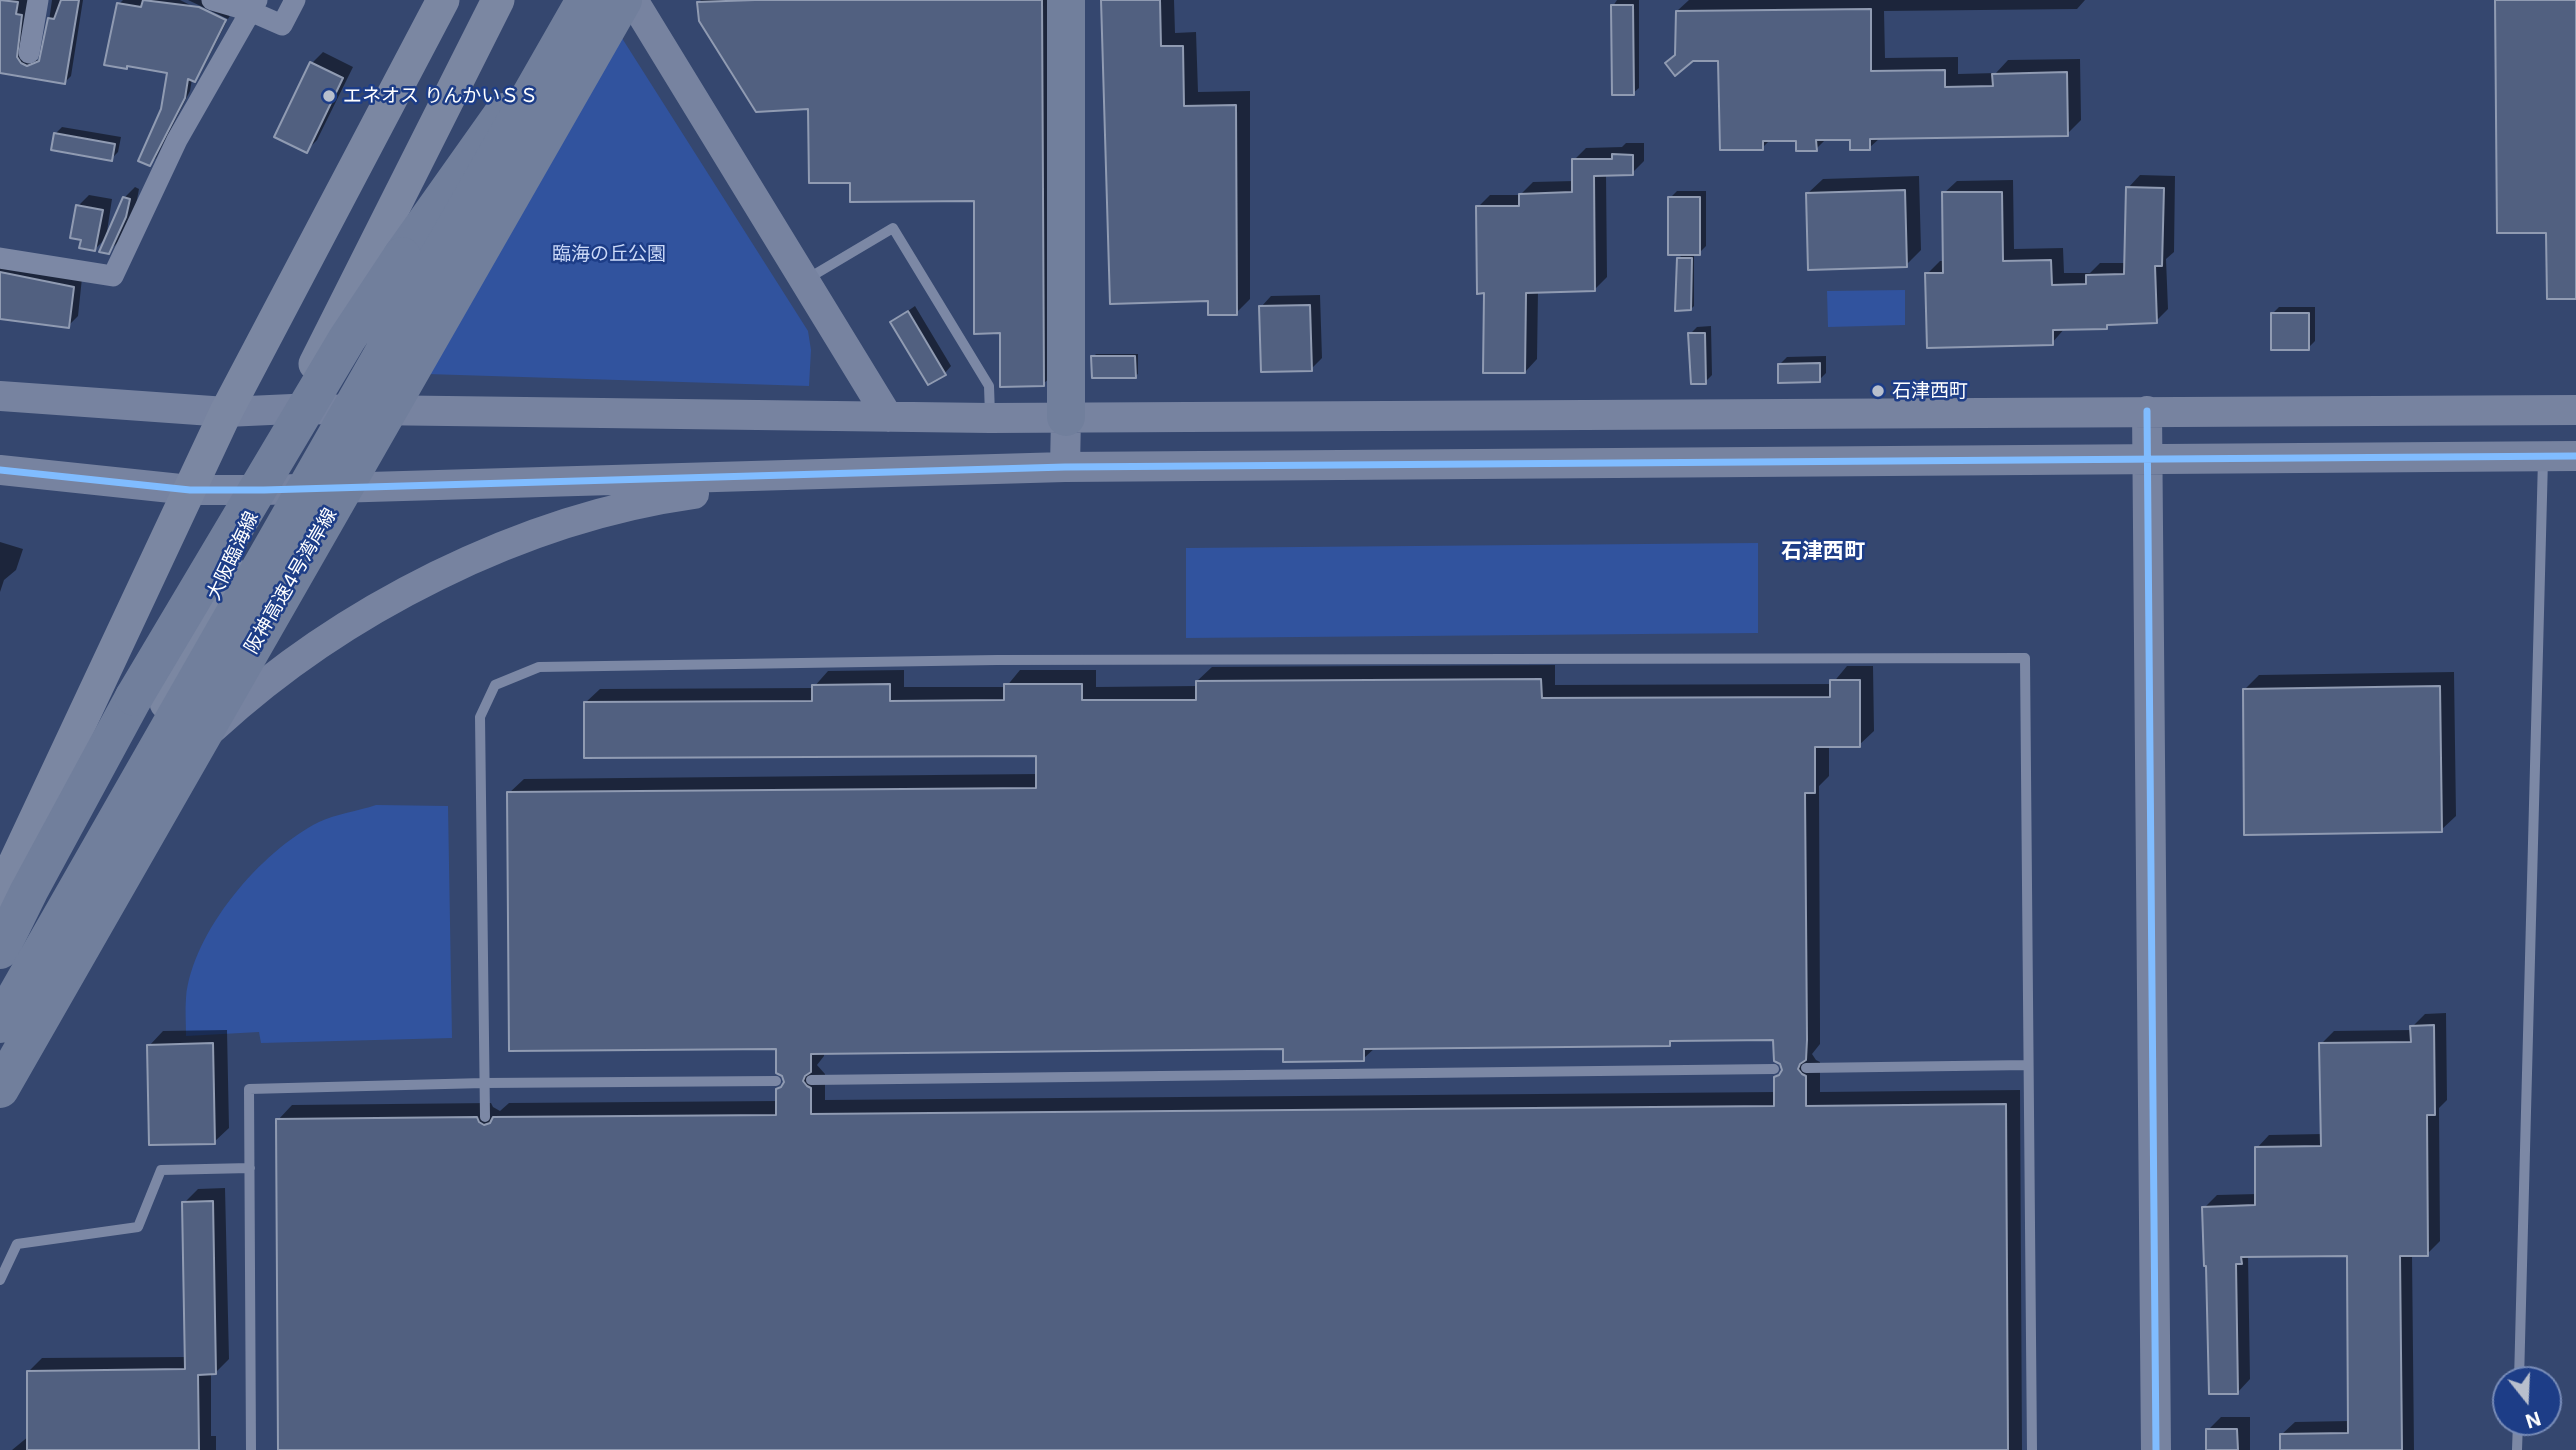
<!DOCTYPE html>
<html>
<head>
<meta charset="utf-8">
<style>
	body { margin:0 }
	#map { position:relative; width:2576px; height:1450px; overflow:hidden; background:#35476f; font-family:Inter,sans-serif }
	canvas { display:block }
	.north { position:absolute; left:2492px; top:1366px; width:70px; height:70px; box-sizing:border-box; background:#1d3d87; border:2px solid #778bb7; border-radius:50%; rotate:162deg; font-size:19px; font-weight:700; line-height:28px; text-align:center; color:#fff }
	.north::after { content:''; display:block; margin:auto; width:24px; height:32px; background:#b8bfcd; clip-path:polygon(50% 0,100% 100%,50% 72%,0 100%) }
</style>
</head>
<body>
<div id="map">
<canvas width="2576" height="1450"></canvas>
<div class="north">N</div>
</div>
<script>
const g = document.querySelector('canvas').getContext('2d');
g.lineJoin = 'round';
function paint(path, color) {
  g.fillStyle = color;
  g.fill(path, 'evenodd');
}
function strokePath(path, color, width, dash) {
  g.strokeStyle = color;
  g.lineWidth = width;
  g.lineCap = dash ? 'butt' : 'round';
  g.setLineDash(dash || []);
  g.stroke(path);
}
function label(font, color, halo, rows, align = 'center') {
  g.font = font + ' Inter,"Noto Sans JP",sans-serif';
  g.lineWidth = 5;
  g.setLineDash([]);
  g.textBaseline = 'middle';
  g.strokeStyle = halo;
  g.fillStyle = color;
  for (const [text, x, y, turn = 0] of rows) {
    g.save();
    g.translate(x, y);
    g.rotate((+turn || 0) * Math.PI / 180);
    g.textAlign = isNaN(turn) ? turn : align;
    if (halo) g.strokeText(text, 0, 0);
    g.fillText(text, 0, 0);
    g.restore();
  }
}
const green = new Path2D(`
	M 606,13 L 808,331 L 811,350 L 809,386 L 395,373 Z
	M 1905,290 L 1905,325 L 1828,327 L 1827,291 Z
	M 1758,543 L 1758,633 L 1186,638 L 1186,548 Z
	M 376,805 L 448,806 L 452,1038 L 261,1043 L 259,1032 L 186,1036 C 186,1023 185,1010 186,998 C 192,932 261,851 319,822 C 336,814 358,811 376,805 Z`);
const shadow = new Path2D(`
	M 0,0 L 29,0 L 33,60 L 41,60 L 44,56 L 52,0 L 83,0 L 71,76 L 65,82 L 0,71 Z
	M 123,0 L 180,0 L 226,23 L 200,74 L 194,80 L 192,79 L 190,91 L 156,158 L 150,164 L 169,71 L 129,65 L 126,67 L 119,4 Z
	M 188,0 L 201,0 L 231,14 L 228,19 Z
	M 701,0 L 1052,0 L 1054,374 L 1043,384 L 1002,332 L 975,200 L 810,107 L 699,2 Z
	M 1103,0 L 1174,0 L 1175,33 L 1196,32 L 1198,92 L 1250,91 L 1250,299 L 1236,313 L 1210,300 Z
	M 1617,0 L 1639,0 L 1639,88 L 1633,93 L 1613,6 Z
	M 1689,0 L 2085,0 L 2077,9 L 1884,11 L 1885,58 L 1958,57 L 1958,74 L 1996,73 L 2008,60 L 2080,59 L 2081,120 L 2067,134 L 1880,138 L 1869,148 L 1852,138 L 1827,138 L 1816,149 L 1798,139 L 1771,139 L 1762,148 L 1720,59 L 1677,53 L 1677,11 Z
	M 323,52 L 353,67 L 317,140 L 306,151 L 312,63 Z
	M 62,127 L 121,137 L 118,152 L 111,159 L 55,134 Z
	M 1626,143 L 1644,143 L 1644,161 L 1632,173 L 1606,174 L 1607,277 L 1594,290 L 1538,291 L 1537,359 L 1525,372 L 1486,292 L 1478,207 L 1490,195 L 1520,195 L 1533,182 L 1574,181 L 1574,160 L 1586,148 L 1622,147 Z
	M 2140,175 L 2175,176 L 2174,252 L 2166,259 L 2168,309 L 2156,321 L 2111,323 L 2106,328 L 2065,328 L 2052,343 L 1927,274 L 1940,261 L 1945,261 L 1944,193 L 1957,181 L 2013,180 L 2014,249 L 2063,248 L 2064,273 L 2090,273 L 2100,263 L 2126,263 L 2128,188 Z
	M 1919,176 L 1921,250 L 1906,265 L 1808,193 L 1823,179 Z
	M 135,187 L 139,189 L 136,205 L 119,241 L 108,252 L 124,198 Z
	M 1677,191 L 1706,191 L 1706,246 L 1699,253 L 1694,253 L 1694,306 L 1691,309 L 1678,259 L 1684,253 L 1670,198 Z
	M 89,195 L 112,199 L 106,238 L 95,249 L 78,206 Z
	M 0,261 L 82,278 L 78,316 L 68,326 L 0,317 Z
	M 1320,295 L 1322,358 L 1311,369 L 1261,307 L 1271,296 Z
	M 915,306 L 951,366 L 945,373 L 892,322 Z
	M 2279,307 L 2315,307 L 2315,341 L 2308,348 L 2272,314 Z
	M 1711,326 L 1712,375 L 1705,382 L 1690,334 L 1697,327 Z
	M 1096,354 L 1138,354 L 1138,374 L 1135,376 L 1093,357 Z
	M 1826,356 L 1826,373 L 1819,380 L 1780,364 L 1787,357 Z
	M 0,542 L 23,549 L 16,570 L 4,580 L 0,592 Z
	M 1555,665 L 1555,685 L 1832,684 L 1847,666 L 1873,666 L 1874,731 L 1859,745 L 1829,746 L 1829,776 L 1819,786 L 1820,1024 L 1820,1044 L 1812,1054 L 1816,1060 L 1820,1062 L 1820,1092 L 2020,1090 L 2022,1450 L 279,1450 L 278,1120 L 292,1105 L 491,1103 L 493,1107 L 500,1111 L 509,1103 L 778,1101 L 777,1090 L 786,1081 L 777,1047 L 509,793 L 524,779 L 1037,774 L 1037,755 L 585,703 L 600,689 L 813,688 L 828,671 L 904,670 L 904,687 L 1006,687 L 1020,670 L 1096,670 L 1096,687 L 1197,686 L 1197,681 L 1212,667 ZM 1775,1038 L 1784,1069 L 1775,1078 L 1776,1092 L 825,1100 L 825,1074 L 817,1065 L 824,1056 L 824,1052 L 1284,1048 L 1363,1059 L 1376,1047 L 1669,1044 L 1675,1039 Z
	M 2454,672 L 2456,816 L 2441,830 L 2244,690 L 2259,675 Z
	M 2446,1013 L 2447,1100 L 2439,1108 L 2440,1241 L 2427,1254 L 2412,1254 L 2414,1450 L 2282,1450 L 2282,1434 L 2295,1422 L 2350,1421 L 2348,1255 L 2248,1255 L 2250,1379 L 2238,1392 L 2208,1264 L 2204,1208 L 2217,1195 L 2257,1194 L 2257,1148 L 2269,1135 L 2322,1134 L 2321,1044 L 2334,1031 L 2412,1030 L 2412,1027 L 2425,1014 Z
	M 227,1030 L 229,1128 L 214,1142 L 149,1046 L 163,1031 Z
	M 225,1188 L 229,1359 L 215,1373 L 211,1373 L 211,1436 L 216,1436 L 216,1450 L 12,1450 L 29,1436 L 29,1371 L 42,1358 L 187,1357 L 184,1203 L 198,1189 Z
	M 2221,1417 L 2250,1417 L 2250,1450 L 2208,1450 L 2208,1430 Z`);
const building = new Path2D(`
	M 0,0 L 18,2 L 16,14 L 22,15 L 17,57 L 21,63 L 27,66 L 39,61 L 48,18 L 54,19 L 61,0 L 79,0 L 65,84 L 0,73 Z
	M 143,0 L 199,7 L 226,20 L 195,82 L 188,79 L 185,98 L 150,166 L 138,161 L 161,109 L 167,73 L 127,66 L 127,69 L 104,65 L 117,3 L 141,7 Z
	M 755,0 L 1042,0 L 1044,386 L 1000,387 L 1000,333 L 974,334 L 974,201 L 850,202 L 850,183 L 809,183 L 808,109 L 756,112 L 699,21 L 697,2 Z
	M 1101,0 L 1160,0 L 1161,46 L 1183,46 L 1184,106 L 1236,105 L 1237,315 L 1208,315 L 1208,301 L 1110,304 Z
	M 2495,0 L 2576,0 L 2576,299 L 2547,299 L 2546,233 L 2497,233 Z
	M 1611,5 L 1633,5 L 1634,95 L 1612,95 Z
	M 1871,9 L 1871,71 L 1945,70 L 1945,87 L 1993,86 L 1992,74 L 2067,72 L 2068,136 L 1870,139 L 1870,150 L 1850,150 L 1850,140 L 1816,140 L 1817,151 L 1796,151 L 1796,141 L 1763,141 L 1763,150 L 1720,150 L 1718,61 L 1693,61 L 1675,76 L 1665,63 L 1675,55 L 1676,11 Z
	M 310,62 L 343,78 L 307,153 L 274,137 Z
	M 54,133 L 115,144 L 112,161 L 51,150 Z
	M 1612,154 L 1633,155 L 1633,175 L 1594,176 L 1595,291 L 1526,293 L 1525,373 L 1483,373 L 1484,293 L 1477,294 L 1476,206 L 1519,206 L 1519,194 L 1572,192 L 1572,159 L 1612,159 Z
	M 2126,187 L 2164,188 L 2162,266 L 2155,266 L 2157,323 L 2107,325 L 2107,329 L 2053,330 L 2053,345 L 1927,348 L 1925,273 L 1943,273 L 1942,192 L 2002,192 L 2003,261 L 2051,260 L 2052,285 L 2086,284 L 2086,275 L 2124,274 Z
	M 1905,190 L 1907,267 L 1808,270 L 1806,193 Z
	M 123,197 L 130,199 L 126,217 L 109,254 L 99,252 Z
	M 1668,197 L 1700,197 L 1700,255 L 1668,255 Z
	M 76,205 L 103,210 L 95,251 L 79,248 L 81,240 L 70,238 Z
	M 1677,258 L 1692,258 L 1691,310 L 1675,311 Z
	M 0,272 L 74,287 L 69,328 L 0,319 Z
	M 1310,305 L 1312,371 L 1261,372 L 1259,306 Z
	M 908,311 L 946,375 L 928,385 L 890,322 Z
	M 2271,313 L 2309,313 L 2309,350 L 2271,350 Z
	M 1688,333 L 1705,333 L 1706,384 L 1691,384 Z
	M 1091,356 L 1135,356 L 1136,378 L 1092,378 Z
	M 1820,363 L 1820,382 L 1778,383 L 1778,364 Z
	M 1541,679 L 1542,698 L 1830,697 L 1830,680 L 1860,680 L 1860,747 L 1815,747 L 1815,793 L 1805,793 L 1807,1040 L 1806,1060 L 1800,1064 L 1798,1069 L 1802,1074 L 1806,1076 L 1806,1106 L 2006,1104 L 2008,1450 L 278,1450 L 276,1119 L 477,1117 L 479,1122 L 484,1125 L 490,1123 L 493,1117 L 776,1115 L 776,1089 L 781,1087 L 784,1082 L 782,1076 L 776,1073 L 776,1049 L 509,1051 L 507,792 L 1036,788 L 1036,756 L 584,758 L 584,702 L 812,701 L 812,685 L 890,684 L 890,701 L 1004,700 L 1004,684 L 1082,684 L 1082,700 L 1196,700 L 1196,681 ZM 1773,1040 L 1774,1061 L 1780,1064 L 1782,1070 L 1779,1075 L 1774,1077 L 1774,1106 L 811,1114 L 811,1088 L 807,1086 L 803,1081 L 805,1076 L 811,1072 L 811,1054 L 1283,1049 L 1283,1062 L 1364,1061 L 1364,1049 L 1670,1046 L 1670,1041 Z
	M 2440,686 L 2442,832 L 2244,835 L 2243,689 Z
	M 2434,1025 L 2435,1115 L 2427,1115 L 2428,1256 L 2400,1256 L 2402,1450 L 2280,1450 L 2280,1434 L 2348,1433 L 2347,1256 L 2241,1257 L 2242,1264 L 2236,1264 L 2238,1394 L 2209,1394 L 2206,1266 L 2204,1266 L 2202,1207 L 2255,1205 L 2255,1147 L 2321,1146 L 2319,1043 L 2411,1042 L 2410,1026 Z
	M 213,1043 L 215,1144 L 149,1145 L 147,1045 Z
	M 213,1201 L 216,1374 L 198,1375 L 199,1450 L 27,1450 L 27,1371 L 185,1369 L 182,1202 Z
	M 2206,1429 L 2237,1429 L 2238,1450 L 2206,1450 Z`);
const lane = new Path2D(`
	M 807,279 L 893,228 L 989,386 L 990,415
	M 1806,1068 L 2028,1065
	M 811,1080 L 1774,1069
	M 485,1117 L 480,717 L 495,685 L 539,667 L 997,660 L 2025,658 L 2032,1450
	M 0,1280 L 17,1244 L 138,1227 L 161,1170 L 250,1168
	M 2519,1380 L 2543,459
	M 251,1450 L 249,1089 L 484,1083 L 776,1081
	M 2517,1450 L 2518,1422`);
const street = new Path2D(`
	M 212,0 L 250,11 L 282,25 L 295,0
	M 29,53 L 38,0
	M 0,258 L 113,276 L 177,140 L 257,0`);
const secondary = new Path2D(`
	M 633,0 L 888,417
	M 0,396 L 226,412 L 292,409 L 990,418 L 2576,410
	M 2147,411 L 2156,1450
	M 1065,467 L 1066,417
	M 0,470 L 190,490 L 264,490 L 1065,467 L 2576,456
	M 213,728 C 341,610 522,518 694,494`);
const primary = new Path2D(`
	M 315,364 L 498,0
	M 166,703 L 228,568
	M 0,894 L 226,412 L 443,0`);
const highway = new Path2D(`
	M 402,256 L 504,112
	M 1066,417 L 1066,0
	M 0,950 L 29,891 L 134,697`);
const highwayBridge = new Path2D(`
	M 134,697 L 347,339 L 402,256
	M 0,1024 L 585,0
	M 0,1089 L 623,0`);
const cycleway = new Path2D(`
	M 2147,411 L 2156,1450
	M 0,470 L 190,490 L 264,490 L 1065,467 L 2576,456`);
const markers = [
	[329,96,7,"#b8bfcd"],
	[1878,391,7,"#b8bfcd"]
];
const poiNames = [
	["エネオス りんかいＳＳ",343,96],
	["石津西町",1892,391]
];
const parkNames = [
	["臨海の丘公園",609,254]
];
const streetNames = [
	["大阪臨海線",233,556,-65],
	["阪神高速4号湾岸線",291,581,-60]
];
const neighbourhoodNames = [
	["石津西町",1823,552]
];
paint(green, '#31539e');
paint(shadow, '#0007');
paint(building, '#516080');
strokePath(building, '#909bb2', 2);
strokePath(lane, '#7c88a5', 10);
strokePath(street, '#7c88a5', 21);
strokePath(secondary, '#7783a0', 30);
strokePath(primary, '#7b87a2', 33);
strokePath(highway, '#717f9c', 38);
strokePath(highwayBridge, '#717f9c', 38);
strokePath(cycleway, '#80bcff', 7);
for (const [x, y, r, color] of markers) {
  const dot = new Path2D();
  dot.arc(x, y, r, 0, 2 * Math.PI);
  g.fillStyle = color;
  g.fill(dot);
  strokePath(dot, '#1d3d87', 2.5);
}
label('19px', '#fff', '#1d3d87', poiNames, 'left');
label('19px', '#cbd9f8', '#1d3d87', parkNames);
label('19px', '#fff', '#1d3d87', streetNames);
label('bold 21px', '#fff', '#1d3d87', neighbourhoodNames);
</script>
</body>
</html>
